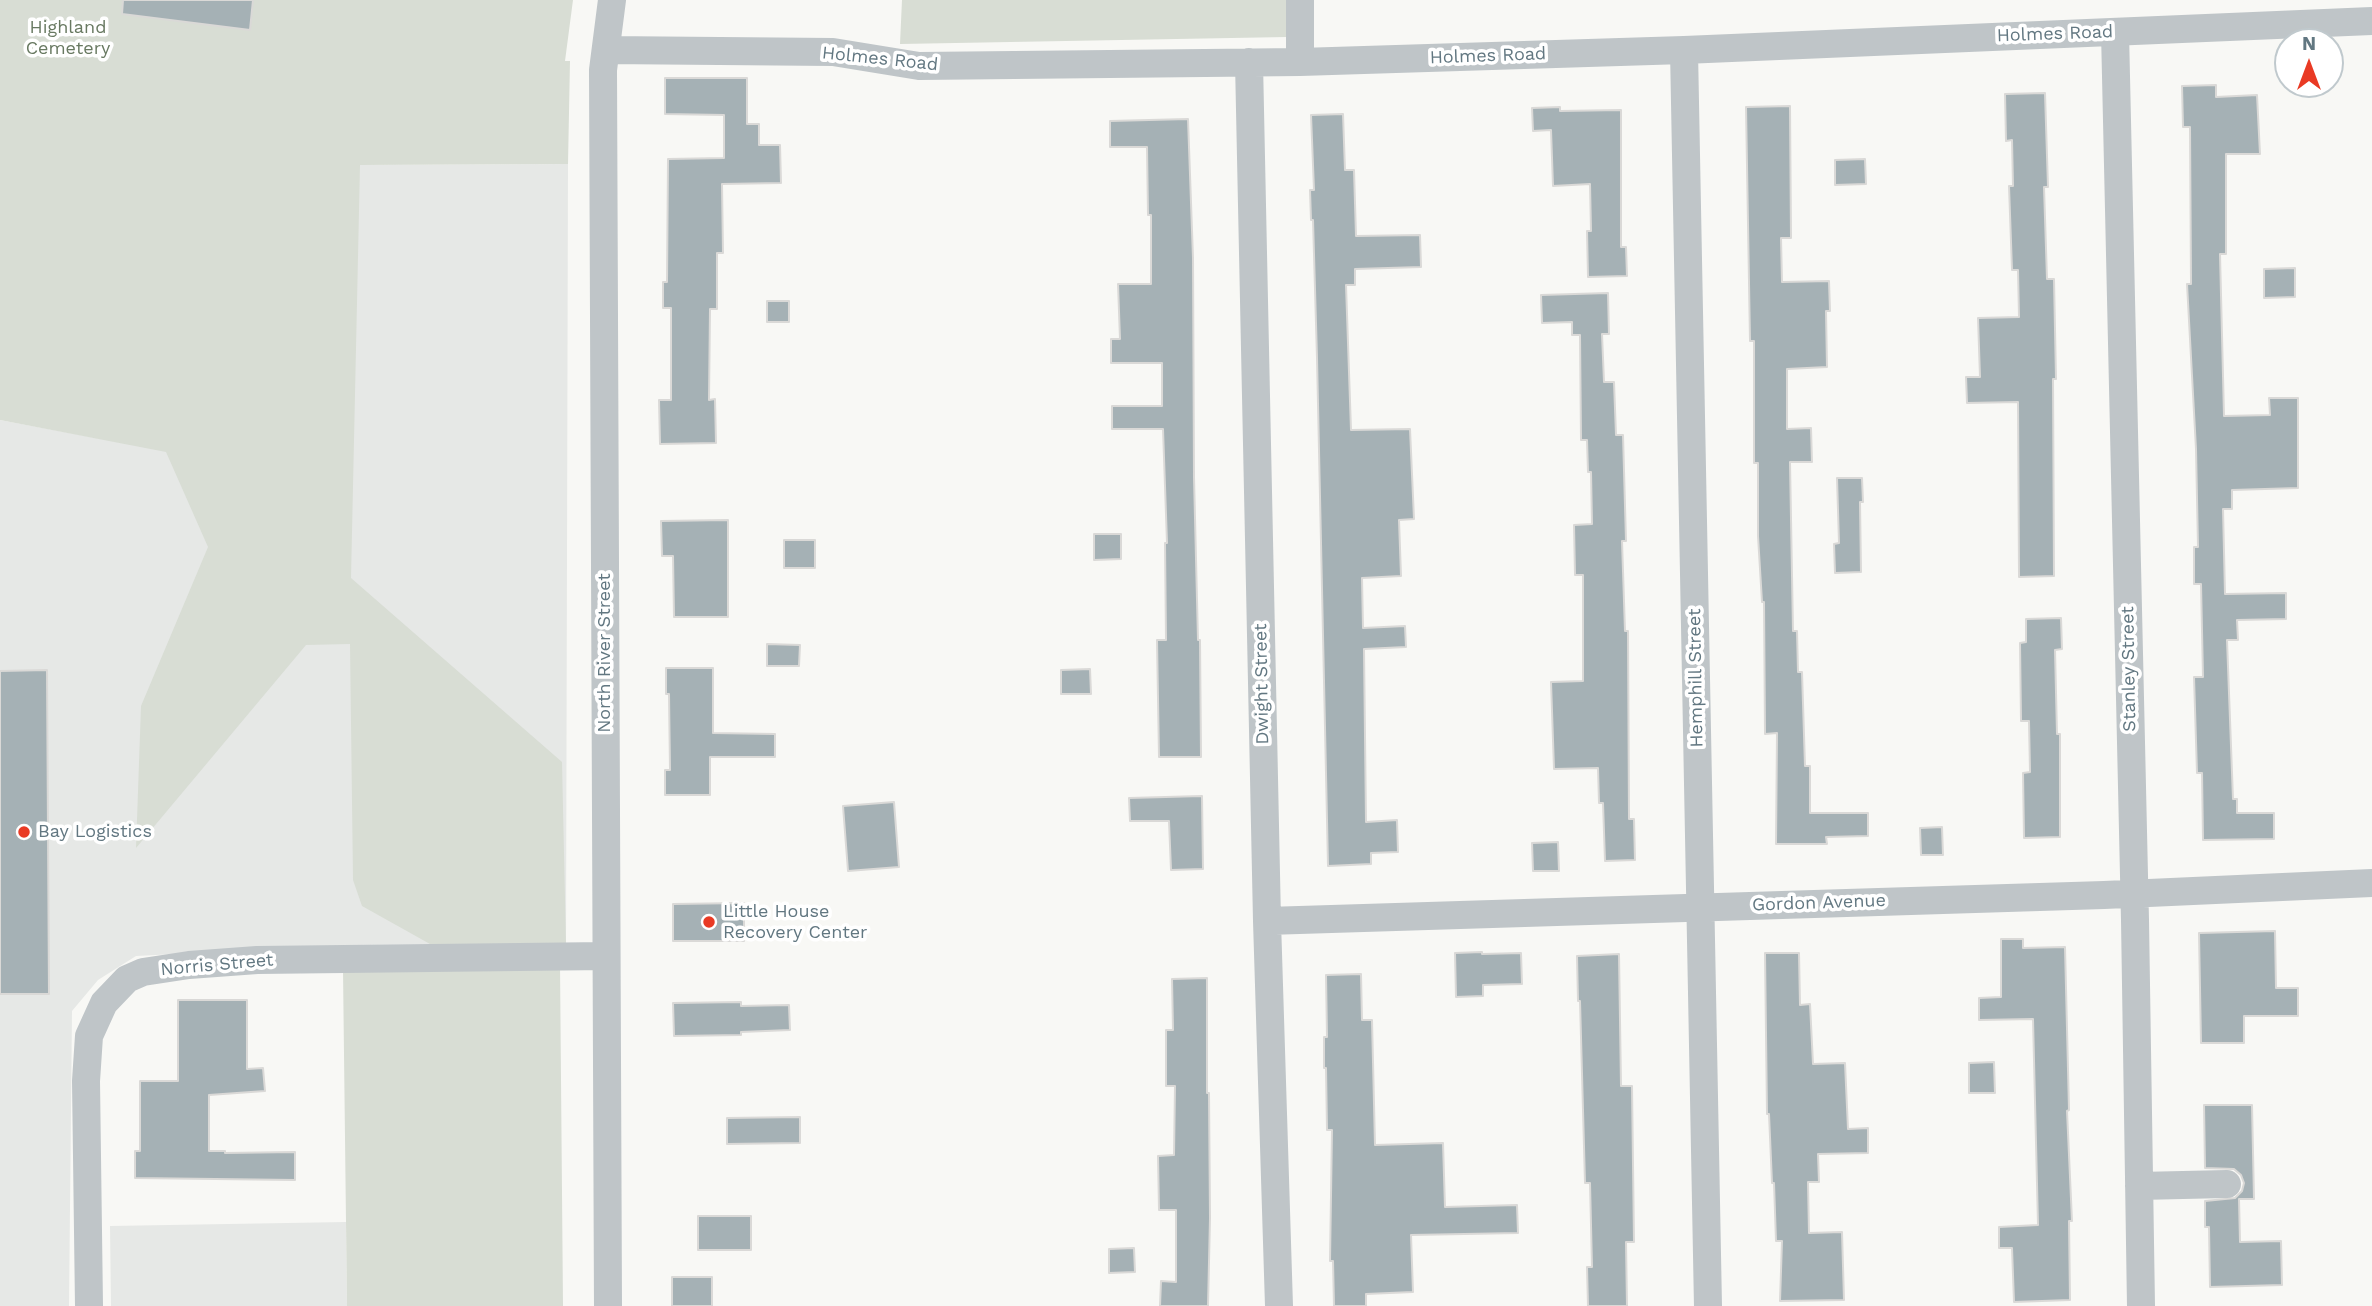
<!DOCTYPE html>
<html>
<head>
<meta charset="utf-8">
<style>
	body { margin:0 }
	#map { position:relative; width:2372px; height:1306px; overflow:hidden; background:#f8f8f5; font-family:"Work Sans",sans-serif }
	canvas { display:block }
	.north { position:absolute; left:2274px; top:28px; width:70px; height:70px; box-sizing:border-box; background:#fff; border:2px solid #c0c9cd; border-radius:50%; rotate:0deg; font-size:19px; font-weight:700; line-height:28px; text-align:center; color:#627781 }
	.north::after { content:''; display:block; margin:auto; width:24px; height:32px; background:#e93a24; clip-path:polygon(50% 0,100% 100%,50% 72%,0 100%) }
</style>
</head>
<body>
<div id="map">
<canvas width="2372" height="1306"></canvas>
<div class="north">N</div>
</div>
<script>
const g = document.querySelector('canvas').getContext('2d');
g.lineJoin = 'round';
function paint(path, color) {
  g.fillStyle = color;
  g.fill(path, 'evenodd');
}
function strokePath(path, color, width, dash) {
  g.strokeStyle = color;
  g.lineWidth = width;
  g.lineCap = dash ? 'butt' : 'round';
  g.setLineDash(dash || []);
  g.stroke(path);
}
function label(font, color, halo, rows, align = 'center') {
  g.font = font + ' "Work Sans",sans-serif';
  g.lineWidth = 7;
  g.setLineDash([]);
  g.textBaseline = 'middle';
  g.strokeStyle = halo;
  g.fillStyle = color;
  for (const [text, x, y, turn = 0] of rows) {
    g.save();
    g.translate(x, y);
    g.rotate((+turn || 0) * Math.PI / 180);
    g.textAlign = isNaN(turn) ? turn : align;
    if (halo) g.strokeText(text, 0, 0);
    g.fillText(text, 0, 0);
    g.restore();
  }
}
const built = new Path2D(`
	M 568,164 L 566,944 L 354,945 L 136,956 L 98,980 L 72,1011 L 69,1306 L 0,1306 L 0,420 L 166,451 L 360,165 Z
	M 346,1222 L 347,1306 L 111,1306 L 110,1226 Z`);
const green = new Path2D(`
	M 0,0 L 573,0 L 565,61 L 570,61 L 568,164 L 360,165 L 351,578 L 562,762 L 566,944 L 430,944 L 362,906 L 353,880 L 350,644 L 306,645 L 136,848 L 141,706 L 208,547 L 166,452 L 0,420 Z
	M 902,0 L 1287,0 L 1287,37 L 900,44 Z
	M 560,965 L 563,1306 L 347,1306 L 343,970 Z`);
const building = new Path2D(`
	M 123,0 L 253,0 L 250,30 L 122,14 Z
	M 665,78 L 747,78 L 747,124 L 759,124 L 759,145 L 780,145 L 781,183 L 722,184 L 723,253 L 717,253 L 717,309 L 710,309 L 709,400 L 715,399 L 716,443 L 660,444 L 659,400 L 671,400 L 671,308 L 663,308 L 663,282 L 667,282 L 668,159 L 724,158 L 724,115 L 665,114 Z
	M 2216,85 L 2216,97 L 2257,95 L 2260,154 L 2226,154 L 2226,254 L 2220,254 L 2224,416 L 2270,415 L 2269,398 L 2298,398 L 2298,488 L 2232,490 L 2232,509 L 2223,509 L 2225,594 L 2286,593 L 2286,619 L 2237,620 L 2238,640 L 2227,640 L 2233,799 L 2237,799 L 2237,813 L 2274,813 L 2274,839 L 2203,840 L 2202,773 L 2197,773 L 2194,677 L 2203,677 L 2201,584 L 2194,584 L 2194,547 L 2198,547 L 2196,449 L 2187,284 L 2191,284 L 2190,127 L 2183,127 L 2182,86 Z
	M 2045,93 L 2048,187 L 2044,187 L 2047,279 L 2054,279 L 2056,379 L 2053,379 L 2054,576 L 2019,577 L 2018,402 L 1967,403 L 1966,377 L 1980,377 L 1978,318 L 2019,317 L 2018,270 L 2012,270 L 2009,186 L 2013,186 L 2012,140 L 2006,141 L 2005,94 Z
	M 1790,106 L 1791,238 L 1781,238 L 1782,282 L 1829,281 L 1830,311 L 1826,311 L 1827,367 L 1787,369 L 1787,429 L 1811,428 L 1812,462 L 1790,462 L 1793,631 L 1797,631 L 1798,672 L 1802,672 L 1805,766 L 1810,766 L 1810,813 L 1868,813 L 1868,836 L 1826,837 L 1827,844 L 1776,844 L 1777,733 L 1765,734 L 1764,602 L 1762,602 L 1758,536 L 1758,463 L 1754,463 L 1754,341 L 1750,341 L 1746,107 Z
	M 1560,107 L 1560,111 L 1621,110 L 1621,247 L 1626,247 L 1627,276 L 1588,277 L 1587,231 L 1591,231 L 1590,184 L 1553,186 L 1551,130 L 1533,131 L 1532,108 Z
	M 1343,114 L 1345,170 L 1354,170 L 1356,236 L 1420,235 L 1421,267 L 1355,269 L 1355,285 L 1346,285 L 1351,430 L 1410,429 L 1414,519 L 1399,520 L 1401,576 L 1362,578 L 1363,628 L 1405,626 L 1406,647 L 1364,649 L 1366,822 L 1397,820 L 1398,852 L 1371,853 L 1371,864 L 1328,866 L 1317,358 L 1313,220 L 1311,220 L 1310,190 L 1314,190 L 1311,115 Z
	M 1188,119 L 1193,258 L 1194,477 L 1198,640 L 1200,640 L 1201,757 L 1159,757 L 1157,640 L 1166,640 L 1165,543 L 1167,543 L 1163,429 L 1112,429 L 1112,406 L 1162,406 L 1162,363 L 1111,363 L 1111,339 L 1120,339 L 1118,284 L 1151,284 L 1151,215 L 1148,215 L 1147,147 L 1110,147 L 1110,121 Z
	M 1865,159 L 1866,184 L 1835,185 L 1835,160 Z
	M 2295,268 L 2295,297 L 2264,298 L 2264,269 Z
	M 1608,293 L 1609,334 L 1602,334 L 1604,382 L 1614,382 L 1616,435 L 1623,435 L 1626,541 L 1622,541 L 1625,631 L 1628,631 L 1629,819 L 1634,819 L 1635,860 L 1605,861 L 1603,803 L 1599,803 L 1598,768 L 1554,769 L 1551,682 L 1583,681 L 1583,575 L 1575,575 L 1574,525 L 1592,524 L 1591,472 L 1588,472 L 1587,440 L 1581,440 L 1580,335 L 1572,335 L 1572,322 L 1542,323 L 1541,295 Z
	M 767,301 L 789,301 L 789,322 L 767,322 Z
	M 1837,478 L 1862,478 L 1863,502 L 1860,502 L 1861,572 L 1835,573 L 1834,544 L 1839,543 Z
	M 728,520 L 728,617 L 674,617 L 673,556 L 662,556 L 661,521 Z
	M 1094,534 L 1121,534 L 1121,559 L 1094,560 Z
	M 784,540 L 815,540 L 815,568 L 784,568 Z
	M 2061,618 L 2062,649 L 2055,650 L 2057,734 L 2060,734 L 2060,837 L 2024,838 L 2023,773 L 2030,772 L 2029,721 L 2021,721 L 2020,643 L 2026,642 L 2026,619 Z
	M 767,644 L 800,645 L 799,666 L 767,666 Z
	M 666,668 L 713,668 L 713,733 L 775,734 L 775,757 L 710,757 L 710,795 L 665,795 L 665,770 L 670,770 L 669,694 L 666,694 Z
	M 1090,669 L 1091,694 L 1061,694 L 1061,670 Z
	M 47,670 L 49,994 L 0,994 L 0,671 Z
	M 1202,796 L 1203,869 L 1171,870 L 1169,821 L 1130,821 L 1129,798 Z
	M 894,802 L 899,867 L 848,871 L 843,806 Z
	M 1942,827 L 1943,855 L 1921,855 L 1920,828 Z
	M 1558,842 L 1559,871 L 1533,871 L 1532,843 Z
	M 744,903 L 744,941 L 673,941 L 673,904 Z
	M 2275,931 L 2276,988 L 2298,988 L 2298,1016 L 2244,1016 L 2244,1043 L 2201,1043 L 2199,933 Z
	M 2001,939 L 2023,939 L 2023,948 L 2065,947 L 2069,1110 L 2067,1111 L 2072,1221 L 2069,1221 L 2070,1300 L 2014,1302 L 2012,1248 L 1999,1248 L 1999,1227 L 2038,1225 L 2033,1019 L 1979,1020 L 1979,998 L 2001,997 Z
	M 1482,952 L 1482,954 L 1521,953 L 1522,984 L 1483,985 L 1483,996 L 1456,997 L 1455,953 Z
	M 1765,953 L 1799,953 L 1800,1005 L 1810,1004 L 1813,1064 L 1845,1063 L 1848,1129 L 1868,1128 L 1868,1153 L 1818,1154 L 1819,1182 L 1808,1182 L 1809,1233 L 1842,1232 L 1844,1300 L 1780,1301 L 1782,1241 L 1776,1241 L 1774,1183 L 1772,1183 L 1769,1114 L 1767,1114 Z
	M 1619,954 L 1621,1086 L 1632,1086 L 1634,1242 L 1626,1242 L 1627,1306 L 1588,1306 L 1587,1267 L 1592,1267 L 1590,1183 L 1585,1183 L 1580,1001 L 1578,1001 L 1577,956 Z
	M 1361,974 L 1362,1020 L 1372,1020 L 1375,1145 L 1443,1143 L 1445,1207 L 1517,1205 L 1518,1233 L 1411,1235 L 1413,1292 L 1366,1294 L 1366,1306 L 1334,1306 L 1333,1261 L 1330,1261 L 1332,1130 L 1327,1130 L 1326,1068 L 1324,1068 L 1324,1037 L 1327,1037 L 1326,975 Z
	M 1207,978 L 1207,1093 L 1209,1093 L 1210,1218 L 1208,1306 L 1160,1306 L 1161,1281 L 1176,1282 L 1176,1210 L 1159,1210 L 1158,1156 L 1174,1155 L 1175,1086 L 1166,1086 L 1166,1030 L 1173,1030 L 1172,979 Z
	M 178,1000 L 247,1000 L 247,1069 L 263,1068 L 265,1091 L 209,1095 L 209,1151 L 225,1151 L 225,1153 L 295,1152 L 295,1180 L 135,1178 L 135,1151 L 140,1151 L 140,1081 L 178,1081 Z
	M 741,1002 L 741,1006 L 789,1005 L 790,1030 L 741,1032 L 741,1035 L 674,1036 L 673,1003 Z
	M 1994,1062 L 1995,1093 L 1969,1093 L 1969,1063 Z
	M 2204,1105 L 2252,1105 L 2254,1199 L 2239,1199 L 2240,1242 L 2281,1241 L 2282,1285 L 2210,1287 L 2209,1227 L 2205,1227 L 2205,1201 L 2235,1198 L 2242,1191 L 2244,1183 L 2241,1175 L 2234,1169 L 2205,1168 Z
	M 800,1117 L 800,1143 L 727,1144 L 727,1118 Z
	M 698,1216 L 751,1216 L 751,1250 L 698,1250 Z
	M 1134,1248 L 1135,1272 L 1109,1273 L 1109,1249 Z
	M 672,1277 L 712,1277 L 712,1306 L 672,1306 Z`);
const minor = new Path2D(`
	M 2115,32 L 2135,920 L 2141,1306
	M 606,50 L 833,52 L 919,66 L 1300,62 L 1684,50 L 2372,21
	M 1684,50 L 1708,1306
	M 1249,62 L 1267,921 L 1279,1306
	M 1300,62 L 1300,0
	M 1267,921 L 2104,895 L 2372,883
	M 2139,1186 L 2227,1184
	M 89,1306 L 86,1081 L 89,1036 L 104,1003 L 127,979 L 143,972 L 189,965 L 257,960 L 606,956
	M 608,1306 L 603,70 L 612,0`);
const markers = [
	[24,832,7,"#e93a24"],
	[709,922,7,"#e93a24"]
];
const parkNames = [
	["Highland",68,28],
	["Cemetery",68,49]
];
const streetNames = [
	["Holmes Road",2055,34,-2],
	["Holmes Road",1488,56,-2],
	["Holmes Road",880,59,6],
	["North River Street",605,653,-90],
	["Stanley Street",2129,669,-91],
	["Hemphill Street",1696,678,-91],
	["Dwight Street",1262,684,-91],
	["Gordon Avenue",1819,903,-2],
	["Norris Street",217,965,-5]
];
const poiNames = [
	["Bay Logistics",38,832],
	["Little House",723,912],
	["Recovery Center",723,933]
];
paint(built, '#e6e8e6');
paint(green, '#d8ddd4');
paint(building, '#a5b1b5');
strokePath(building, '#dad9d7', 2);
strokePath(minor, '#bfc5c8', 28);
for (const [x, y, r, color] of markers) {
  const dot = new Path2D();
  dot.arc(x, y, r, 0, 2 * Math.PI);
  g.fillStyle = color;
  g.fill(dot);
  strokePath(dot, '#fff', 2.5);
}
label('18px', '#687961', '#fff', parkNames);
label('18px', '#627781', '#fff', streetNames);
label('18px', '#627781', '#fff', poiNames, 'left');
</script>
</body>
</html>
